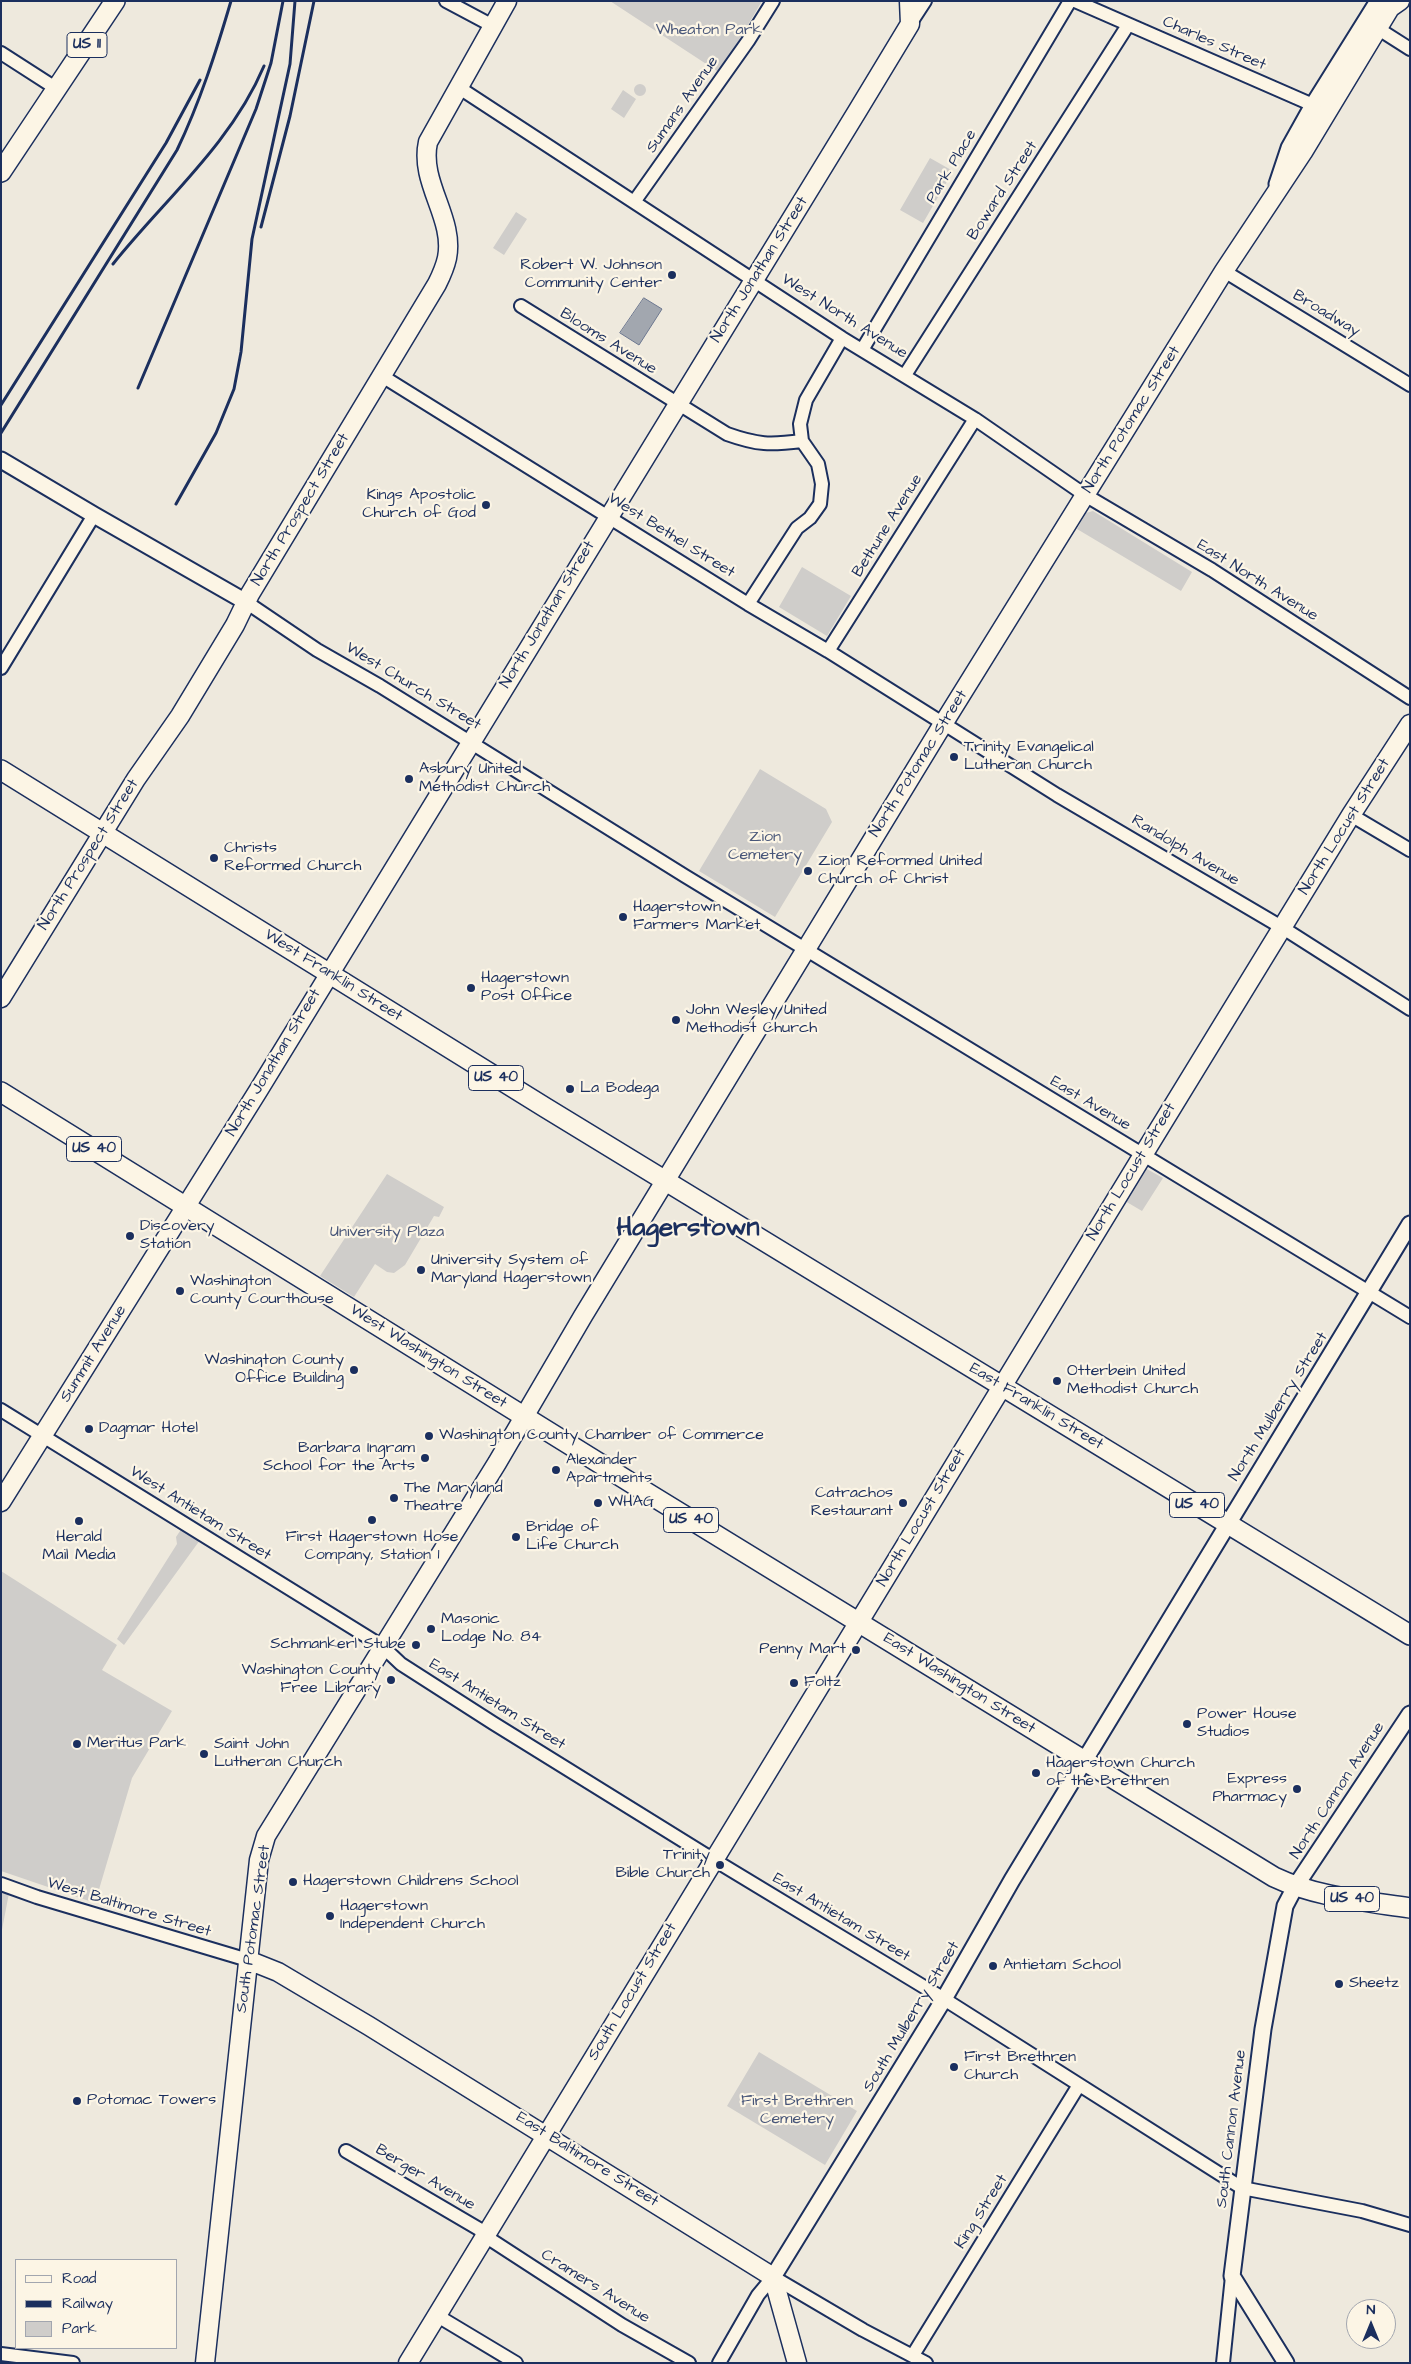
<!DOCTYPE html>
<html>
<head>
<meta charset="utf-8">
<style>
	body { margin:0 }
	#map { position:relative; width:1411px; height:2364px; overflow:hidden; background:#eee9dd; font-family:"Architects Daughter",sans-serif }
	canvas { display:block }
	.frame { position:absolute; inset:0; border:2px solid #1b2f5e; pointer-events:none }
	.legend { position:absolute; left:15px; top:2259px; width:162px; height:90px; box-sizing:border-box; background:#fcf5e5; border:1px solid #a2a6af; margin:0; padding:6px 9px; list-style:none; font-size:15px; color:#1b2f5e }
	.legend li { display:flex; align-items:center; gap:10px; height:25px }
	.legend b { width:25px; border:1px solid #a2a6af }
	.north { position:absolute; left:1346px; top:2299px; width:50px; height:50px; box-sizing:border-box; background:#fcf5e5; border:1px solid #a2a6af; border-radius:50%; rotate:0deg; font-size:14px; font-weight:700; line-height:20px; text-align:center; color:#1b2f5e }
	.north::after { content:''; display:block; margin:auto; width:18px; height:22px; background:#1b2f5e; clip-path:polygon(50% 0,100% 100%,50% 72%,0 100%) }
</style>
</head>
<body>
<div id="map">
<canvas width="1411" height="2364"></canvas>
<div class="frame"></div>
<ul class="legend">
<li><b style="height:6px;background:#fcf5e5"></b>Road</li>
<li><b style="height:6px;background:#1b2f5e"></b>Railway</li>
<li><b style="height:14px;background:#cfcdca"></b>Park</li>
</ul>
<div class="north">N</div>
</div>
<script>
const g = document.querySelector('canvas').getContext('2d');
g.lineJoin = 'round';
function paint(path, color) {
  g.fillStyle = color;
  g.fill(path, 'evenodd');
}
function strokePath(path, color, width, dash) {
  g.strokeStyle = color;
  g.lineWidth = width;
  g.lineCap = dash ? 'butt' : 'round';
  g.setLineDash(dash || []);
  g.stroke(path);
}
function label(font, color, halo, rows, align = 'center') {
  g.font = font + ' "Architects Daughter",sans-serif';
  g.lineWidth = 4.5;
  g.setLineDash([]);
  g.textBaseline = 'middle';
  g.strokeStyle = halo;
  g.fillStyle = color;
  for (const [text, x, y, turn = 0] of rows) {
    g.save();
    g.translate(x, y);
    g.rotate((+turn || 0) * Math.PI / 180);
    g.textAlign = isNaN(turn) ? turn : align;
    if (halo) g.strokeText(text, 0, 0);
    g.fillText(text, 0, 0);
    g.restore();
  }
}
const green = new Path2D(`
	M 610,1 L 762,1 L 732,52 L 717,71 Z
	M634 90a6 6 0 1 1 12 0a6 6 0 1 1-12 0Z
	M 623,90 L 636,99 L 624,118 L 611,109 Z
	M 930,158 L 953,171 L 923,223 L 900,210 Z
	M 516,212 L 527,219 L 504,255 L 493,248 Z
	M 1093,511 L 1192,572 L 1181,591 L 1077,529 L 1086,513 Z
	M 802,567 L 851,596 L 827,636 L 779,607 Z
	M 760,769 L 826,809 L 832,822 L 775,917 L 699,871 Z
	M 1145,1168 L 1163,1178 L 1142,1211 L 1125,1201 Z
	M 387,1174 L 444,1207 L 439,1217 L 434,1216 L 405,1265 L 394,1273 L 387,1272 L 375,1264 L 354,1297 L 320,1276 Z
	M 182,1528 L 200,1540 L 124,1645 L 117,1639 L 177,1544 L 176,1537 Z
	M 1,1571 L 117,1645 L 102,1670 L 172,1711 L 132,1778 L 95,1903 L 1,1871 Z
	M 1,1891 L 9,1893 L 1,1935 Z
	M 759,2052 L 857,2111 L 825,2165 L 727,2106 Z`);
const water = new Path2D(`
	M 644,298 L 662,309 L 639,345 L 620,333 Z`);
const minor = new Path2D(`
	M 446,1 L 493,26
	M 1075,1 L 1313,105
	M 910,24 L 925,1
	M 1377,28 L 1410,49
	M 1,53 L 57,89
	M 458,87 L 842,338 L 975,419 L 1085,495 L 1212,570 L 1410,698
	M 634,202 L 748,41 L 773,1
	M 1224,271 L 1410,385
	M 521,306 L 727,434 C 758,445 770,445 802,441
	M 862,350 L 1070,1
	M 905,375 L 1128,25
	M 382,376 L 748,604 L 828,651 L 1057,795 L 1283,928 L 1410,1009
	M 246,602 L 317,650 L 380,686 L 685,876 L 1410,1317
	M 748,604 L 797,528 L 810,518 L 820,504 L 822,484 L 818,464 L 802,441 L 800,424 L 806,400 L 842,338
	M 828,651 L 975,419
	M 1,668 L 94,515
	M 1351,815 L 1410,850
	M 1,1410 L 382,1646 L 401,1664 L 493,1723 L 706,1855 L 944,1999 L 1242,2188 L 1362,2211 L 1410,2225
	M 1,1884 L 37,1897 L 248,1960
	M 346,2151 L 479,2229 L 485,2236 L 622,2325 L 689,2363
	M 436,2315 L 516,2363
	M 1,2354 L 73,2363
	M 913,2355 L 1079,2085
	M 719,2363 L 758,2295 L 773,2277 L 863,2330 L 926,2363
	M 1223,2363 L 1232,2276`);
const tertiary = new Path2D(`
	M 1277,184 L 1289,148 L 1313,105 L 1378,1
	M 1,460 L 94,515 L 246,602
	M 773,2277 L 944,1999 L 1012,1880 L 1410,1224
	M 1286,2363 L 1232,2276 L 1263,2029 L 1285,1906 L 1295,1887 L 1410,1714`);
const secondary = new Path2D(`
	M 1,998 L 136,779 L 180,716 L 235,625 L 250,594 L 437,284 C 441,276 445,267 447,258 C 455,218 419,183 428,142 L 507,1
	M 1,1502 L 258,1091 L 858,110 L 910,24 L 909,1
	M 248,1960 L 278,1972 L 369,2026 L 773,2277 L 797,2363
	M 205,2363 L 259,1860 L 266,1836 L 497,1463 L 583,1316 L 943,724 L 1224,271 L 1303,152 L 1390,8 L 1400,1
	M 408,2363 L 1143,1155 L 1351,815 L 1410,724`);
const primary = new Path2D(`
	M 1,172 L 115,1
	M 1,770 L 546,1108 L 1410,1635
	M 1,1092 L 641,1489 L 1274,1877 C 1316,1897 1364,1901 1410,1908`);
const rail = new Path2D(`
	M 261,227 L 290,116 L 314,1
	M 113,264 C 165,199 231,144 264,66
	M 138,388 L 256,109 L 271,63 L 283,1
	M 1,405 L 166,143 L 200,80
	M 1,433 L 177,150 C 200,102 216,52 231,1
	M 176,504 L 216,433 L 234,389 L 241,352 L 252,239 L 290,64 L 295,1`);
const markers = [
	[672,275,5,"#1b2f5e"],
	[486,505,5,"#1b2f5e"],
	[954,757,5,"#1b2f5e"],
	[409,779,5,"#1b2f5e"],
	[214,858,5,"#1b2f5e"],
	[808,871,5,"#1b2f5e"],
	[623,917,5,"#1b2f5e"],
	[471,988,5,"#1b2f5e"],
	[676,1020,5,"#1b2f5e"],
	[570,1089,5,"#1b2f5e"],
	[130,1236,5,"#1b2f5e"],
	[421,1270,5,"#1b2f5e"],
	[180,1291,5,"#1b2f5e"],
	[354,1370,5,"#1b2f5e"],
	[1057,1381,5,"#1b2f5e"],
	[89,1429,5,"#1b2f5e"],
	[429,1436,5,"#1b2f5e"],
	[425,1458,5,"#1b2f5e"],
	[556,1470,5,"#1b2f5e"],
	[394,1498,5,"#1b2f5e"],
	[598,1503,5,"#1b2f5e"],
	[903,1503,5,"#1b2f5e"],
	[372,1520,5,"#1b2f5e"],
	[79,1521,5,"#1b2f5e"],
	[516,1537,5,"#1b2f5e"],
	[431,1629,5,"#1b2f5e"],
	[416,1645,5,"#1b2f5e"],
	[856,1650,5,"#1b2f5e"],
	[391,1680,5,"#1b2f5e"],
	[794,1683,5,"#1b2f5e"],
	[1187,1724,5,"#1b2f5e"],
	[77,1744,5,"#1b2f5e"],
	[204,1754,5,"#1b2f5e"],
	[1036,1773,5,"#1b2f5e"],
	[1297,1789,5,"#1b2f5e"],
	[720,1865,5,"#1b2f5e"],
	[293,1882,5,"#1b2f5e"],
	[330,1916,5,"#1b2f5e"],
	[993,1966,5,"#1b2f5e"],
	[1339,1984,5,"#1b2f5e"],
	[954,2067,5,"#1b2f5e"],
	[77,2101,5,"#1b2f5e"]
];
const shields = [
	[87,45,40],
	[496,1078,55],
	[94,1149,55],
	[1197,1505,55],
	[691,1520,55],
	[1352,1899,55]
];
const shieldNames = [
	["US 11",87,45],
	["US 40",496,1078],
	["US 40",94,1149],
	["US 40",1197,1505],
	["US 40",691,1520],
	["US 40",1352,1899]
];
const parkNames = [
	["Wheaton Park",709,31],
	["Zion",765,838],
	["Cemetery",765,856],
	["University Plaza",387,1233],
	["First Brethren",797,2102],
	["Cemetery",797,2120]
];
const streetNames = [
	["Charles Street",1214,44,24],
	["Sumans Avenue",683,105,-55],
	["Park Place",952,167,-59],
	["Boward Street",1003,191,-57],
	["North Jonathan Street",760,270,-58],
	["Broadway",1326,314,31],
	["West North Avenue",844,317,32],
	["Blooms Avenue",608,342,32],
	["North Potomac Street",1132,420,-58],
	["North Prospect Street",301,510,-59],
	["Bethune Avenue",888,526,-58],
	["West Bethel Street",671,536,32],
	["East North Avenue",1257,581,32],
	["North Jonathan Street",548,615,-59],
	["West Church Street",413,687,31],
	["North Potomac Street",919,764,-58],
	["North Locust Street",1345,827,-58],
	["Randolph Avenue",1185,851,31],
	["North Prospect Street",89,855,-58],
	["West Franklin Street",333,976,32],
	["North Jonathan Street",274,1063,-59],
	["East Avenue",1090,1104,31],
	["North Locust Street",1132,1172,-59],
	["Summit Avenue",94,1354,-58],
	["West Washington Street",428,1357,32],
	["East Franklin Street",1036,1407,31],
	["North Mulberry Street",1279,1407,-58],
	["West Antietam Street",200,1514,32],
	["North Locust Street",922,1518,-59],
	["East Washington Street",959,1684,32],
	["East Antietam Street",497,1705,32],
	["North Cannon Avenue",1338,1791,-57],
	["West Baltimore Street",129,1908,17],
	["East Antietam Street",841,1918,31],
	["South Potomac Street",254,1929,-82],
	["South Locust Street",633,1992,-59],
	["South Mulberry Street",912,2017,-59],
	["South Cannon Avenue",1232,2129,-83],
	["East Baltimore Street",587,2160,32],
	["Berger Avenue",425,2178,31],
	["King Street",982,2212,-58],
	["Cramers Avenue",595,2287,32]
];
const poiNames = [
	["Robert W. Johnson",662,266,"right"],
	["Community Center",662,284,"right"],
	["Kings Apostolic",476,496,"right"],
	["Church of God",476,514,"right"],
	["Trinity Evangelical",964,748],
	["Lutheran Church",964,766],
	["Asbury United",419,770],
	["Methodist Church",419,788],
	["Christs",224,849],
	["Reformed Church",224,867],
	["Zion Reformed United",818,862],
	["Church of Christ",818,880],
	["Hagerstown",633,908],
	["Farmers Market",633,926],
	["Hagerstown",481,979],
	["Post Office",481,997],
	["John Wesley United",686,1011],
	["Methodist Church",686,1029],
	["La Bodega",580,1089],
	["Discovery",140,1227],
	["Station",140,1245],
	["University System of",431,1261],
	["Maryland Hagerstown",431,1279],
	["Washington",190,1282],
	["County Courthouse",190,1300],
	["Washington County",344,1361,"right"],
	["Office Building",344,1379,"right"],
	["Otterbein United",1067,1372],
	["Methodist Church",1067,1390],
	["Dagmar Hotel",99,1429],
	["Washington County Chamber of Commerce",439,1436],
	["Barbara Ingram",415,1449,"right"],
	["School for the Arts",415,1467,"right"],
	["Alexander",566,1461],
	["Apartments",566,1479],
	["The Maryland",404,1489],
	["Theatre",404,1507],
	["Catrachos",893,1494,"right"],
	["Restaurant",893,1512,"right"],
	["WHAG",608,1503],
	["Bridge of",526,1528],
	["Life Church",526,1546],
	["Herald",79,1538,"center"],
	["Mail Media",79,1556,"center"],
	["First Hagerstown Hose",372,1538,"center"],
	["Company, Station 1",372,1556,"center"],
	["Masonic",441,1620],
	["Lodge No. 84",441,1638],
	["Schmankerl Stube",406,1645,"right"],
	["Penny Mart",846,1650,"right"],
	["Washington County",381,1671,"right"],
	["Free Library",381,1689,"right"],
	["Foltz",804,1683],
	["Power House",1197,1715],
	["Studios",1197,1733],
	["Meritus Park",87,1744],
	["Saint John",214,1745],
	["Lutheran Church",214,1763],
	["Hagerstown Church",1046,1764],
	["of the Brethren",1046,1782],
	["Express",1287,1780,"right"],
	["Pharmacy",1287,1798,"right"],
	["Trinity",710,1856,"right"],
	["Bible Church",710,1874,"right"],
	["Hagerstown Childrens School",303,1882],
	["Hagerstown",340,1907],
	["Independent Church",340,1925],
	["Antietam School",1003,1966],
	["Sheetz",1349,1984],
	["First Brethren",964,2058],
	["Church",964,2076],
	["Potomac Towers",87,2101]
];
const townNames = [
	["Hagerstown",688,1230]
];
paint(green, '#cfcdca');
paint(water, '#a2a7af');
strokePath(water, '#6c778f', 1);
strokePath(minor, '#1b2f5e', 16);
strokePath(tertiary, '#1b2f5e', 19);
strokePath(secondary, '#1b2f5e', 21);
strokePath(primary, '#1b2f5e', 22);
strokePath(minor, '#fcf5e5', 12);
strokePath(tertiary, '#fcf5e5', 15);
strokePath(secondary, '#fcf5e5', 18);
strokePath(primary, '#fcf5e5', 19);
strokePath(rail, '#1b2f5e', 3);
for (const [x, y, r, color] of markers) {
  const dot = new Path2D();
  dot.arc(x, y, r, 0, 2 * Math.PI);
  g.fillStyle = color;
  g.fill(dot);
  strokePath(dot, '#fcf5e5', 2);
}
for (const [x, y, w] of shields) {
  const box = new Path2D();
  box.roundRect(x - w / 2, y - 12.5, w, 25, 4);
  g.fillStyle = '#fcf5e5';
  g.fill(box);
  strokePath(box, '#1b2f5e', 1);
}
label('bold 15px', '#1b2f5e', null, shieldNames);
label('16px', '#485679', '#fcf5e5', parkNames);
label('16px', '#1b2f5e', '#fcf5e5', streetNames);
label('16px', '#1b2f5e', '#fcf5e5', poiNames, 'left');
label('bold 26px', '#1b2f5e', '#fcf5e5', townNames);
</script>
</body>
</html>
